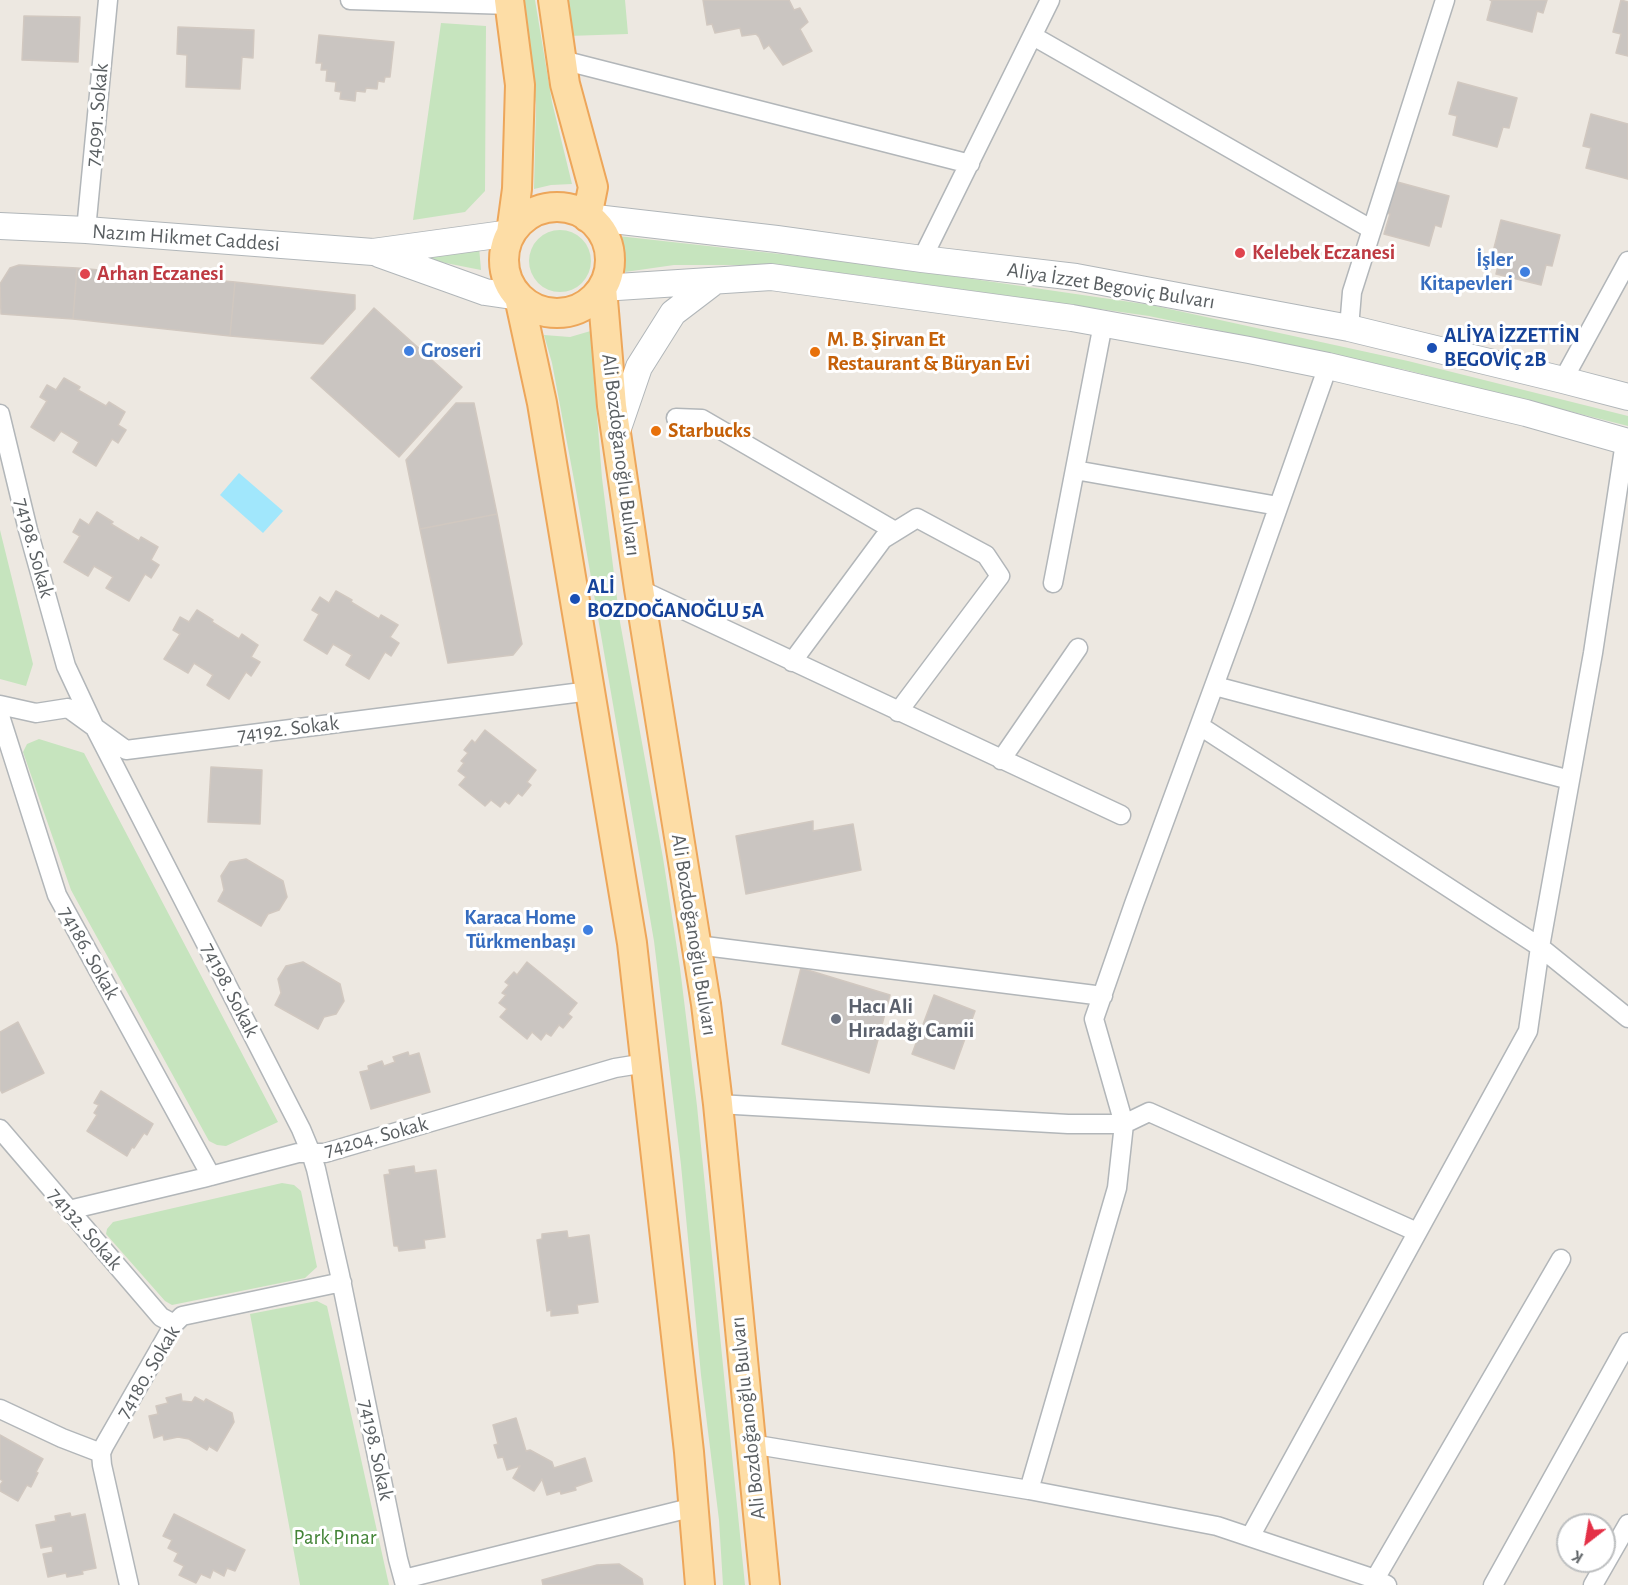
<!DOCTYPE html>
<html>
<head>
<meta charset="utf-8">
<style>
	body { margin:0 }
	#map { position:relative; width:1628px; height:1585px; overflow:hidden; background:#ede8e1; font-family:"Alegreya Sans",sans-serif }
	canvas { display:block }
	.north { position:absolute; left:1556px; top:1513px; width:60px; height:60px; box-sizing:border-box; background:#fff; border:2px solid #bdbfc0; border-radius:50%; rotate:211deg; font-size:16px; font-weight:700; line-height:24px; text-align:center; color:#5a5f62 }
	.north::after { content:''; display:block; margin:auto; width:21px; height:27px; background:#e43046; clip-path:polygon(50% 0,100% 100%,50% 72%,0 100%) }
</style>
</head>
<body>
<div id="map">
<canvas width="1628" height="1585"></canvas>
<div class="north">K</div>
</div>
<script>
const g = document.querySelector('canvas').getContext('2d');
g.lineJoin = 'round';
function paint(path, color) {
  g.fillStyle = color;
  g.fill(path, 'evenodd');
}
function strokePath(path, color, width, dash) {
  g.strokeStyle = color;
  g.lineWidth = width;
  g.lineCap = dash ? 'butt' : 'round';
  g.setLineDash(dash || []);
  g.stroke(path);
}
function label(font, color, halo, rows, align = 'center') {
  g.font = font + ' "Alegreya Sans",sans-serif';
  g.lineWidth = 6;
  g.setLineDash([]);
  g.textBaseline = 'middle';
  g.strokeStyle = halo;
  g.fillStyle = color;
  for (const [text, x, y, turn = 0] of rows) {
    g.save();
    g.translate(x, y);
    g.rotate((+turn || 0) * Math.PI / 180);
    g.textAlign = isNaN(turn) ? turn : align;
    if (halo) g.strokeText(text, 0, 0);
    g.fillText(text, 0, 0);
    g.restore();
  }
}
const green = new Path2D(`
	M 523,0 L 535,0 L 552,102 L 572,184 L 551,185 L 534,189 L 536,105 Z
	M 564,0 L 625,0 L 628,34 L 568,36 Z
	M 441,23 L 486,26 L 485,191 L 465,212 L 413,220 Z
	M529 261a31 31 0 1 1 62 0a31 31 0 1 1-62 0Z
	M 618,236 L 870,264 L 1151,305 L 1408,361 L 1628,416 L 1628,426 L 1406,370 L 1149,316 L 867,276 L 762,265 L 674,265 L 625,272 L 623,256 Z
	M 479,247 L 481,270 L 400,254 Z
	M 594,330 L 593,366 L 602,478 L 620,622 L 663,858 L 680,968 L 697,1106 L 745,1585 L 723,1585 L 719,1520 L 701,1375 L 681,1165 L 654,941 L 575,485 L 552,363 L 544,335 L 570,337 Z
	M 0,530 L 33,664 L 26,686 L 0,679 Z
	M 39,739 L 84,753 L 278,1122 L 226,1146 L 217,1145 L 209,1141 L 71,890 L 23,752 L 27,744 Z
	M 282,1183 L 294,1185 L 301,1191 L 317,1267 L 305,1278 L 172,1305 L 165,1301 L 106,1234 L 107,1229 L 113,1222 Z
	M 317,1301 L 327,1306 L 389,1585 L 300,1585 L 250,1314 Z`);
const water = new Path2D(`
	M 239,473 L 283,511 L 263,533 L 220,495 Z`);
const building = new Path2D(`
	M 703,0 L 789,0 L 794,10 L 800,8 L 808,22 L 800,29 L 812,51 L 783,65 L 769,45 L 764,49 L 759,37 L 756,34 L 742,36 L 740,28 L 715,33 L 712,24 L 707,25 Z
	M 1490,0 L 1547,0 L 1543,13 L 1537,11 L 1532,32 L 1487,20 L 1492,1 Z
	M 1621,0 L 1628,2 L 1628,56 L 1616,53 L 1621,34 L 1613,32 Z
	M 24,16 L 80,17 L 78,62 L 22,60 Z
	M 178,27 L 254,30 L 253,58 L 242,57 L 240,89 L 186,87 L 187,55 L 177,54 Z
	M 319,35 L 394,42 L 390,77 L 385,77 L 384,82 L 378,81 L 377,89 L 366,88 L 365,92 L 356,91 L 355,101 L 340,99 L 341,92 L 335,91 L 336,82 L 326,81 L 327,70 L 321,70 L 322,63 L 316,63 Z
	M 1458,82 L 1517,98 L 1509,128 L 1503,127 L 1497,147 L 1453,135 L 1457,116 L 1449,114 Z
	M 1591,114 L 1628,124 L 1628,179 L 1586,168 L 1591,148 L 1583,146 Z
	M 1390,180 L 1449,196 L 1441,227 L 1435,225 L 1429,246 L 1384,234 L 1390,214 L 1382,212 Z
	M 1501,220 L 1560,235 L 1552,266 L 1546,265 L 1541,285 L 1496,274 L 1501,254 L 1493,252 Z
	M 19,265 L 77,268 L 73,319 L 1,314 L 0,284 L 10,268 Z
	M 77,268 L 235,282 L 230,336 L 73,319 Z
	M 235,282 L 355,295 L 355,309 L 323,344 L 230,336 Z
	M 374,308 L 462,387 L 399,457 L 311,378 Z
	M 64,378 L 80,387 L 78,390 L 106,406 L 109,402 L 125,412 L 118,425 L 126,430 L 118,443 L 112,439 L 96,466 L 73,452 L 79,442 L 61,431 L 54,441 L 31,427 L 47,401 L 40,397 L 47,385 L 56,390 Z
	M 456,403 L 474,403 L 497,514 L 420,529 L 406,460 Z
	M 97,512 L 113,522 L 111,524 L 139,541 L 141,537 L 158,547 L 151,560 L 159,565 L 151,578 L 145,574 L 129,601 L 106,588 L 113,577 L 94,566 L 88,576 L 64,562 L 80,536 L 73,532 L 80,519 L 89,525 Z
	M 497,514 L 522,644 L 513,655 L 448,663 L 420,529 Z
	M 336,591 L 352,600 L 351,602 L 379,619 L 381,615 L 398,625 L 390,637 L 399,643 L 391,656 L 385,652 L 369,679 L 346,665 L 352,655 L 333,644 L 327,654 L 304,640 L 319,614 L 312,610 L 320,597 L 329,603 Z
	M 197,610 L 213,620 L 212,622 L 239,639 L 242,634 L 258,645 L 251,657 L 260,662 L 251,676 L 246,672 L 229,699 L 207,685 L 213,675 L 194,663 L 188,673 L 164,659 L 180,634 L 173,630 L 180,617 L 189,622 Z
	M 485,730 L 536,770 L 527,782 L 531,785 L 522,796 L 518,793 L 509,804 L 505,801 L 500,807 L 491,800 L 485,806 L 459,785 L 466,777 L 458,771 L 464,763 L 461,761 L 468,753 L 464,750 L 472,740 L 475,743 Z
	M 211,767 L 262,770 L 260,824 L 208,822 Z
	M 813,821 L 813,831 L 853,824 L 861,870 L 746,894 L 736,836 Z
	M 246,859 L 283,881 L 287,897 L 279,910 L 268,914 L 261,926 L 218,901 L 224,890 L 221,876 L 230,862 Z
	M 303,962 L 340,984 L 344,1001 L 336,1014 L 324,1017 L 318,1029 L 275,1005 L 281,993 L 278,979 L 286,966 Z
	M 527,962 L 577,1003 L 568,1014 L 572,1017 L 563,1028 L 559,1025 L 551,1036 L 546,1033 L 541,1040 L 532,1032 L 527,1039 L 500,1017 L 507,1009 L 499,1003 L 506,995 L 502,993 L 509,985 L 505,982 L 514,972 L 517,975 Z
	M 801,968 L 890,995 L 869,1073 L 782,1044 Z
	M 934,995 L 975,1011 L 954,1069 L 912,1054 Z
	M 18,1022 L 44,1073 L 2,1093 L 0,1089 L 0,1032 Z
	M 408,1052 L 409,1056 L 419,1053 L 430,1092 L 371,1109 L 360,1072 L 369,1070 L 368,1066 L 382,1061 L 384,1066 L 395,1062 L 393,1057 Z
	M 101,1091 L 153,1124 L 147,1135 L 144,1133 L 134,1148 L 132,1147 L 127,1156 L 87,1131 L 97,1115 L 94,1113 L 99,1105 L 94,1103 Z
	M 414,1166 L 415,1173 L 436,1170 L 445,1237 L 424,1240 L 425,1248 L 399,1251 L 398,1246 L 394,1246 L 384,1175 L 390,1174 L 389,1170 Z
	M 567,1231 L 568,1238 L 589,1235 L 598,1302 L 577,1305 L 578,1313 L 551,1316 L 551,1310 L 547,1311 L 537,1240 L 542,1239 L 542,1234 Z
	M 181,1394 L 182,1401 L 192,1402 L 195,1397 L 204,1402 L 206,1399 L 232,1413 L 234,1422 L 217,1451 L 209,1446 L 207,1450 L 189,1439 L 178,1437 L 164,1440 L 163,1435 L 154,1438 L 149,1416 L 158,1414 L 156,1406 L 168,1403 L 166,1398 Z
	M 516,1418 L 526,1451 L 530,1450 L 552,1462 L 554,1468 L 585,1458 L 592,1481 L 575,1487 L 576,1490 L 561,1494 L 560,1491 L 547,1495 L 542,1479 L 534,1491 L 513,1478 L 520,1466 L 507,1470 L 503,1457 L 498,1458 L 494,1445 L 498,1444 L 493,1425 Z
	M 0,1435 L 43,1459 L 36,1472 L 38,1473 L 31,1487 L 27,1485 L 18,1501 L 0,1491 L 0,1485 L 3,1481 L 0,1479 Z
	M 70,1513 L 71,1517 L 85,1514 L 96,1568 L 82,1571 L 83,1574 L 67,1577 L 66,1573 L 48,1577 L 43,1554 L 53,1552 L 52,1546 L 41,1548 L 36,1525 L 56,1521 L 55,1516 Z
	M 174,1514 L 245,1550 L 235,1571 L 227,1568 L 224,1576 L 213,1570 L 210,1578 L 201,1574 L 196,1583 L 179,1575 L 184,1566 L 174,1561 L 178,1553 L 168,1548 L 172,1540 L 163,1536 Z
	M 619,1564 L 642,1579 L 643,1585 L 543,1585 L 542,1580 L 597,1565 Z`);
const minor = new Path2D(`
	M 350,0 L 510,5
	M 1033,36 L 1371,229
	M 562,60 L 970,164
	M 86,230 L 108,0
	M 922,259 L 1050,0
	M 1349,328 L 1352,292 L 1445,0
	M 1563,380 L 1628,261
	M 0,414 L 28,530 L 66,666 L 95,728 L 301,1129 L 311,1153 L 316,1169 L 340,1275 L 398,1559 L 405,1585
	M 676,418 L 702,419 L 895,531
	M 1075,470 L 1278,506
	M 1053,583 L 1103,324
	M 639,589 L 1121,815
	M 792,662 L 883,539 L 917,518 L 986,555 L 1000,576 L 898,712
	M 1215,686 L 1570,780
	M 0,705 L 36,713 L 68,708 L 126,750 L 590,691
	M 0,716 L 57,895 L 211,1176
	M 1200,726 L 1540,947 L 1628,1018
	M 1001,760 L 1078,648
	M 697,945 L 1103,996
	M 718,1104 L 1068,1124 L 1124,1124 L 1149,1112 L 1417,1232
	M 0,1129 L 161,1317 L 174,1324
	M 69,1210 L 203,1178 L 298,1153 L 325,1153 L 615,1068 L 646,1063
	M 0,1409 L 62,1438 L 101,1453
	M 751,1444 L 1029,1490 L 1217,1526 L 1375,1579 L 1387,1585
	M 1029,1490 L 1117,1188 L 1124,1124 L 1094,1019 L 1134,904 L 1243,607 L 1328,366
	M 1250,1537 L 1528,1031 L 1540,947 L 1593,653 L 1625,442
	M 404,1579 L 694,1507
	M 1375,1579 L 1561,1259
	M 129,1585 L 102,1465 L 101,1453 L 104,1446 L 174,1324 L 182,1316 L 342,1282
	M 1493,1585 L 1628,1342
	M 1593,1585 L 1628,1524`);
const secondary = new Path2D(`
	M 587,217 L 777,239 L 922,259 L 1076,277 L 1349,328 L 1563,380 L 1628,397
	M 0,226 L 86,230 L 373,252 L 511,233
	M 379,254 L 485,292 L 519,297
	M 602,288 L 771,277 L 1072,318 L 1249,350 L 1328,366 L 1526,413 L 1628,442
	M 616,434 L 639,367 L 673,313 L 715,281`);
const primary = new Path2D(`
	M 509,0 L 520,85 L 517,189 L 511,233
	M 553,0 L 565,84 L 593,187 L 587,217
	M504 260a53 53 0 1 1 106 0a53 53 0 1 1-106 0Z
	M 602,288 L 612,406 L 639,589 L 706,1004 L 718,1104 L 765,1585
	M 519,297 L 542,403 L 632,943 L 689,1452 L 700,1585`);
const markers = [
	[1240,253,6,"#e0444e"],
	[1525,272,6,"#3f7fe0"],
	[85,274,6,"#e0444e"],
	[1432,348,6,"#1a4fb4"],
	[409,351,6,"#3f7fe0"],
	[815,352,6,"#e8710a"],
	[656,431,6,"#e8710a"],
	[575,599,6,"#1a4fb4"],
	[588,930,6,"#3f7fe0"],
	[836,1019,6,"#6b7280"]
];
const streetNames = [
	["74091. Sokak",97,115,-85],
	["Nazım Hikmet Caddesi",186,238,4],
	["Aliya İzzet Begoviç Bulvarı",1111,286,9],
	["Ali Bozdoğanoğlu Bulvarı",621,455,83],
	["74198. Sokak",34,548,75],
	["74192. Sokak",288,729,-7],
	["Ali Bozdoğanoğlu Bulvarı",694,935,81],
	["74186. Sokak",89,953,61],
	["74198. Sokak",230,990,63],
	["74204. Sokak",376,1137,-15],
	["74132. Sokak",85,1229,49],
	["74180. Sokak",148,1372,-59],
	["Ali Bozdoğanoğlu Bulvarı",748,1418,-96],
	["74198. Sokak",376,1450,78]
];
const healthNames = [
	["Kelebek Eczanesi",1252,253],
	["Arhan Eczanesi",97,274]
];
const shopNames = [
	["İşler",1513,260],
	["Kitapevleri",1513,284],
	["Groseri",421,351,"left"],
	["Karaca Home",576,918],
	["Türkmenbaşı",576,942]
];
const transitNames = [
	["ALİYA İZZETTİN",1444,336],
	["BEGOVİÇ 2B",1444,360],
	["ALİ",587,587],
	["BOZDOĞANOĞLU 5A",587,611]
];
const foodNames = [
	["M. B. Şirvan Et",827,340],
	["Restaurant & Büryan Evi",827,364],
	["Starbucks",668,431]
];
const worshipNames = [
	["Hacı Ali",848,1007],
	["Hıradağı Camii",848,1031]
];
const parkNames = [
	["Park Pınar",335,1538]
];
paint(green, '#c6e4be');
paint(water, '#a1e7fc');
paint(building, '#cac5c1');
strokePath(building, '#d1c8c0', 1.5);
strokePath(minor, '#b2b6b9', 21);
strokePath(secondary, '#b1b6b9', 28);
strokePath(primary, '#eda65a', 32);
strokePath(minor, '#fff', 18);
strokePath(secondary, '#fff', 26);
strokePath(primary, '#fddda6', 28);
for (const [x, y, r, color] of markers) {
  const dot = new Path2D();
  dot.arc(x, y, r, 0, 2 * Math.PI);
  g.fillStyle = color;
  g.fill(dot);
  strokePath(dot, '#fff', 2);
}
label('21px', '#5a5f62', '#fff', streetNames);
label('bold 21px', '#be3a42', '#fff', healthNames, 'left');
label('bold 21px', '#366cbe', '#fff', shopNames, 'right');
label('bold 21px', '#164399', '#fff', transitNames, 'left');
label('bold 21px', '#c56008', '#fff', foodNames, 'left');
label('bold 21px', '#5b616d', '#fff', worshipNames, 'left');
label('21px', '#438437', '#fff', parkNames);
</script>
</body>
</html>
